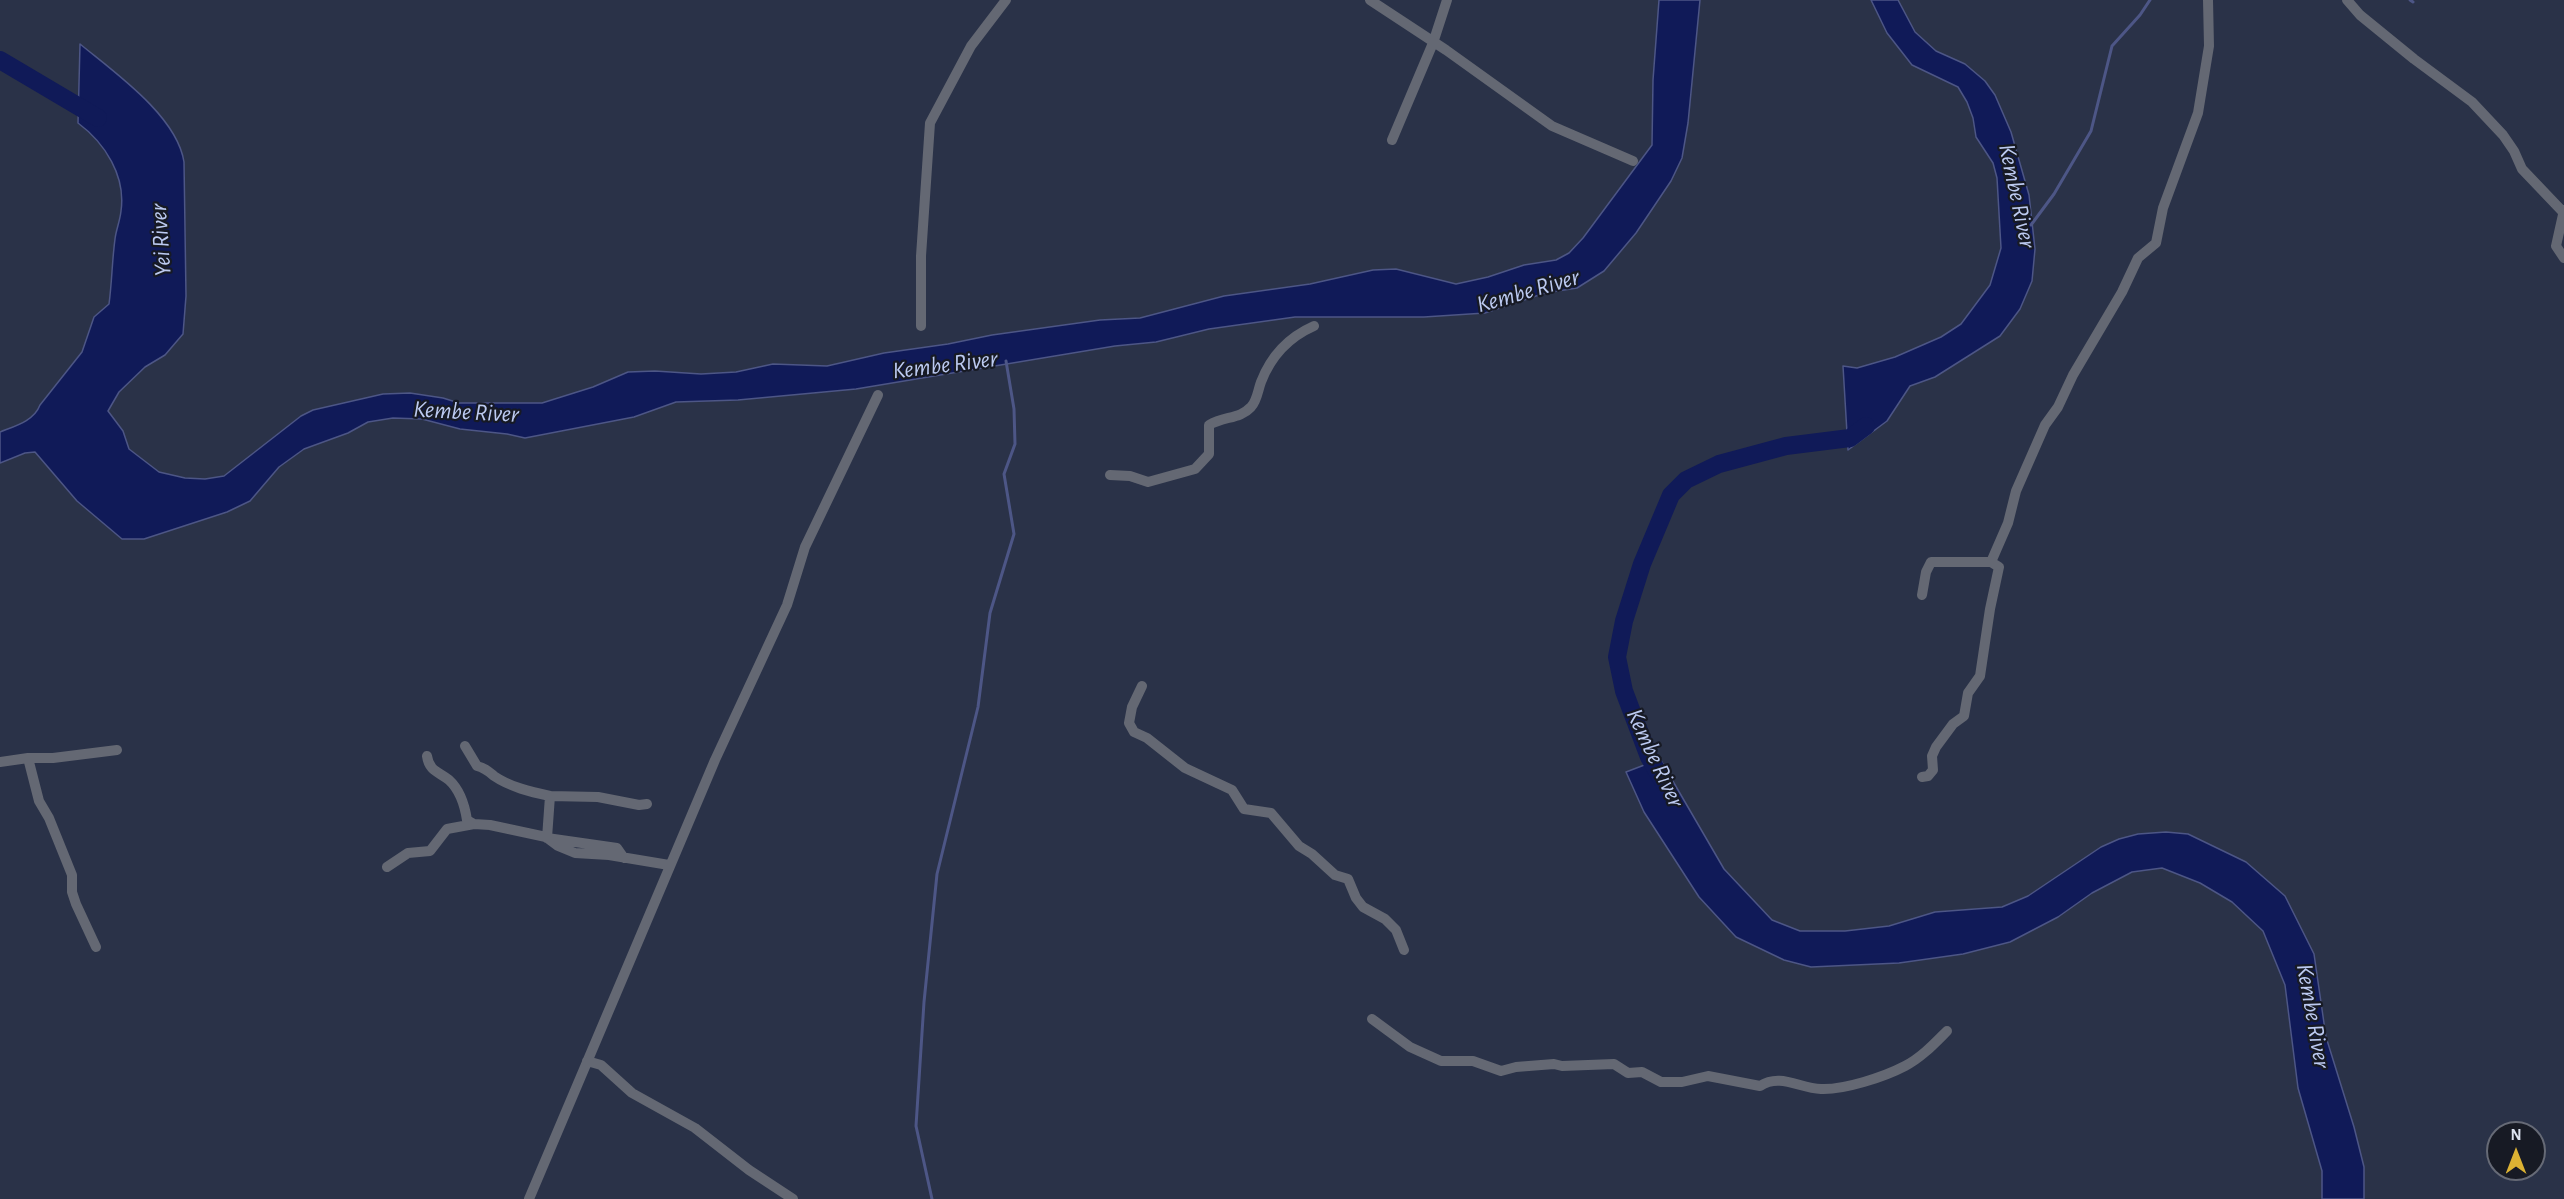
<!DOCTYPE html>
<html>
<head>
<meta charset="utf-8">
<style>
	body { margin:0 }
	#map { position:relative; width:2564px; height:1199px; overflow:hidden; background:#2a3248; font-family:"Alegreya Sans",sans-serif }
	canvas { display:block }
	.north { position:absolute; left:2486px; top:1121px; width:60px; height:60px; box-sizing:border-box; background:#171a24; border:2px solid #666a76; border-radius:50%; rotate:0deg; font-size:16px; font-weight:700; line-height:24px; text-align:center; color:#dce2f0 }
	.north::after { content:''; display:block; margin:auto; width:21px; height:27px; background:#dcb233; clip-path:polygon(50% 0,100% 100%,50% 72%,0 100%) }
</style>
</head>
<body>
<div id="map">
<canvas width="2564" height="1199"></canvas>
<div class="north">N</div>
</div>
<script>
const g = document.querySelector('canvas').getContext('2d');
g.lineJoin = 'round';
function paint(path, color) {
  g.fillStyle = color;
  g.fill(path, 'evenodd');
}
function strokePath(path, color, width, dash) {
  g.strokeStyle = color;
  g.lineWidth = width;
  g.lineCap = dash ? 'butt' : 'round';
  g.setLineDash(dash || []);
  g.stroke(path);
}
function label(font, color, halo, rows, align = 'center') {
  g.font = font + ' "Alegreya Sans",sans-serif';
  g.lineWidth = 4.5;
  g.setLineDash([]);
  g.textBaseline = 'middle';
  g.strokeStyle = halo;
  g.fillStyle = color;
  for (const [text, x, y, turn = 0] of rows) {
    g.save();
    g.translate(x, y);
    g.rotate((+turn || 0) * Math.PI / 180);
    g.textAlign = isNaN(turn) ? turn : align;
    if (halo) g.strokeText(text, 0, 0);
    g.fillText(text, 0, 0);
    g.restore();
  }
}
const water = new Path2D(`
	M 1659,0 L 1700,0 L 1688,123 L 1682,158 L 1671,181 L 1636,233 L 1604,271 L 1577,288 L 1545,293 L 1485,313 L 1424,317 L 1295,317 L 1209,329 L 1156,342 L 1115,346 L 856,389 L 738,400 L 676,402 L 634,417 L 525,438 L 507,434 L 460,429 L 422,419 L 393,418 L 368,422 L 348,433 L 304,449 L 279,467 L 250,501 L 227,512 L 144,539 L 122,539 L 77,501 L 35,452 L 25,453 L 0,463 L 0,432 C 15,426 34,421 40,405 L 82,352 L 94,317 L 109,304 C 112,282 112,261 115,239 C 116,230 120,221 121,211 C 126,176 105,143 78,123 L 80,44 C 114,72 177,116 184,162 L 186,296 L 183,334 L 165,355 L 145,367 L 119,392 L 108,411 L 123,431 L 129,449 L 159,472 L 185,478 L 205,479 L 224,476 L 301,416 L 313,410 L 383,394 L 410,393 L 443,398 L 459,403 L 542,403 L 593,387 L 628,372 L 655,371 L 701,374 L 736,372 L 773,364 L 827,366 L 884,353 L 948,344 L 992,335 L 1100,320 L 1140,318 L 1224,296 L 1310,284 L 1373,270 L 1396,269 L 1456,284 L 1488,277 L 1524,265 L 1556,260 L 1569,253 L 1583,238 L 1652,145 L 1653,80 Z
	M 1871,0 L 1898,0 L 1915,32 L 1936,51 L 1965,64 L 1985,81 L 1995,95 L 2011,132 L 2029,195 L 2035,249 L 2032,281 L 2020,309 L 2000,336 L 1935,377 L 1910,386 L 1887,421 L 1848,450 L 1843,366 L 1857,368 L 1895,357 L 1941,337 L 1961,324 L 1990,285 L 2001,248 L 1997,178 L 1993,163 L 1976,137 L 1973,118 L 1967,102 L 1958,87 L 1912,65 L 1887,33 Z
	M 1660,759 L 1724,869 L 1772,920 L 1800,931 L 1845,931 L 1889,926 L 1935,912 L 2002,907 L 2028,896 L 2101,847 L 2119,839 L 2138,834 L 2166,832 L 2188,834 L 2246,862 L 2285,896 L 2314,954 L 2326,1037 L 2354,1127 L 2364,1167 L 2364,1199 L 2322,1199 L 2322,1171 L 2298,1088 L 2285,985 L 2263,931 L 2232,902 L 2200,883 L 2162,868 L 2132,872 L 2092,893 L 2058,917 L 2010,942 L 1963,954 L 1899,963 L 1811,967 L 1784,960 L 1736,937 L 1699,897 L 1644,812 L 1626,772 Z`);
const stream = new Path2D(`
	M 2410,0 L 2413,2
	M 2031,225 L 2054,194 L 2091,131 L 2112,46 L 2140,15 L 2150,0
	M 932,1199 L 916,1126 L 924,1002 L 937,874 L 978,707 L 990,613 L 1014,534 L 1004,474 L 1015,444 L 1014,409 L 1006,361`);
const river = new Path2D(`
	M 0,60 L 98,118
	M 1664,783 L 1649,757 L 1624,691 L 1617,657 L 1624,621 L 1642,564 L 1671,495 L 1686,480 L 1719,464 L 1786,446 L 1850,438 L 1866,426`);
const minor = new Path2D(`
	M 1370,0 L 1446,50 L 1552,126 L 1633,161
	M 2347,0 L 2360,15 L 2414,59 L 2472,102 L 2503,135 L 2514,151 L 2522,169 L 2563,212
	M 1392,140 L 1433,43 L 1447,0
	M 2564,210 L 2556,246 L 2564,258
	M 921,326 L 921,256 L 930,123 L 971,46 L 1006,0
	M 1110,475 L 1130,476 L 1148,482 L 1195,469 L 1209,454 L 1209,425 C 1225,416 1240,419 1251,407 C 1257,401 1258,390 1261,382 C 1271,356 1289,337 1314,326
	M 1922,595 L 1926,572 L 1931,562 L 1991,562 L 2008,523 L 2016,491 L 2045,425 L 2058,407 L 2073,375 L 2122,292 L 2138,258 L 2156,243 L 2163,208 L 2198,113 L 2209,46 L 2208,0
	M 1142,686 L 1132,707 L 1129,723 L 1134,732 L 1147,738 L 1185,768 L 1232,790 L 1244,809 L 1271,813 L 1299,846 L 1312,854 L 1335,875 L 1348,879 L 1356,898 L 1363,907 L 1385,919 L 1396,930 L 1404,950
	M 465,746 L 477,766 C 485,768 488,771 494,776 C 510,787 531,792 550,796 L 547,838 L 617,848 L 624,858
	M 427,756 C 429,771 439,772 449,780 C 460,790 465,807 467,820 L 474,824
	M 28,758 L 53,758 L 117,750
	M 0,762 L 28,758 L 39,801 L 49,818 L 72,875 L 72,892 L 76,904 L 96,947
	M 1922,777 L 1928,776 L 1933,770 L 1932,756 L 1936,747 L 1953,724 L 1964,716 L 1968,693 L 1980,676 L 1990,609 L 1999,567 L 1991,562
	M 550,796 L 598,797 L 639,805 L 647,804
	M 387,867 L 408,853 L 430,851 L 447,829 L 474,824 L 490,825 L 546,837 L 558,846 L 575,853 L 609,855 L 669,865
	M 1372,1019 L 1410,1047 L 1441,1061 L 1473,1061 L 1501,1071 L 1516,1067 L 1554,1064 L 1562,1066 L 1614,1064 L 1628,1073 L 1642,1072 L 1661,1082 L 1682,1082 L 1708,1076 L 1760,1086 C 1780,1073 1799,1088 1821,1089 C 1844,1090 1884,1077 1905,1066 C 1921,1058 1935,1043 1947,1031
	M 587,1061 L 601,1065 L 632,1093 L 695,1128 L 749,1170 L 793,1199
	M 529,1199 L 715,760 L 787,605 L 805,547 L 878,395`);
const waterNames = [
	["Kembe River",2017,196,78],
	["Yei River",161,240,-94],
	["Kembe River",1528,291,-16],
	["Kembe River",945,365,-7],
	["Kembe River",466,412,3],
	["Kembe River",1655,758,65],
	["Kembe River",2313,1016,80]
];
paint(water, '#101a58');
strokePath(water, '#4d5686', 1.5);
strokePath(stream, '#4d5686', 3);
strokePath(river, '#101a58', 18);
strokePath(minor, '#646873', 10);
label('italic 24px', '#bccaf1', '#171a24', waterNames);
</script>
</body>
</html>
